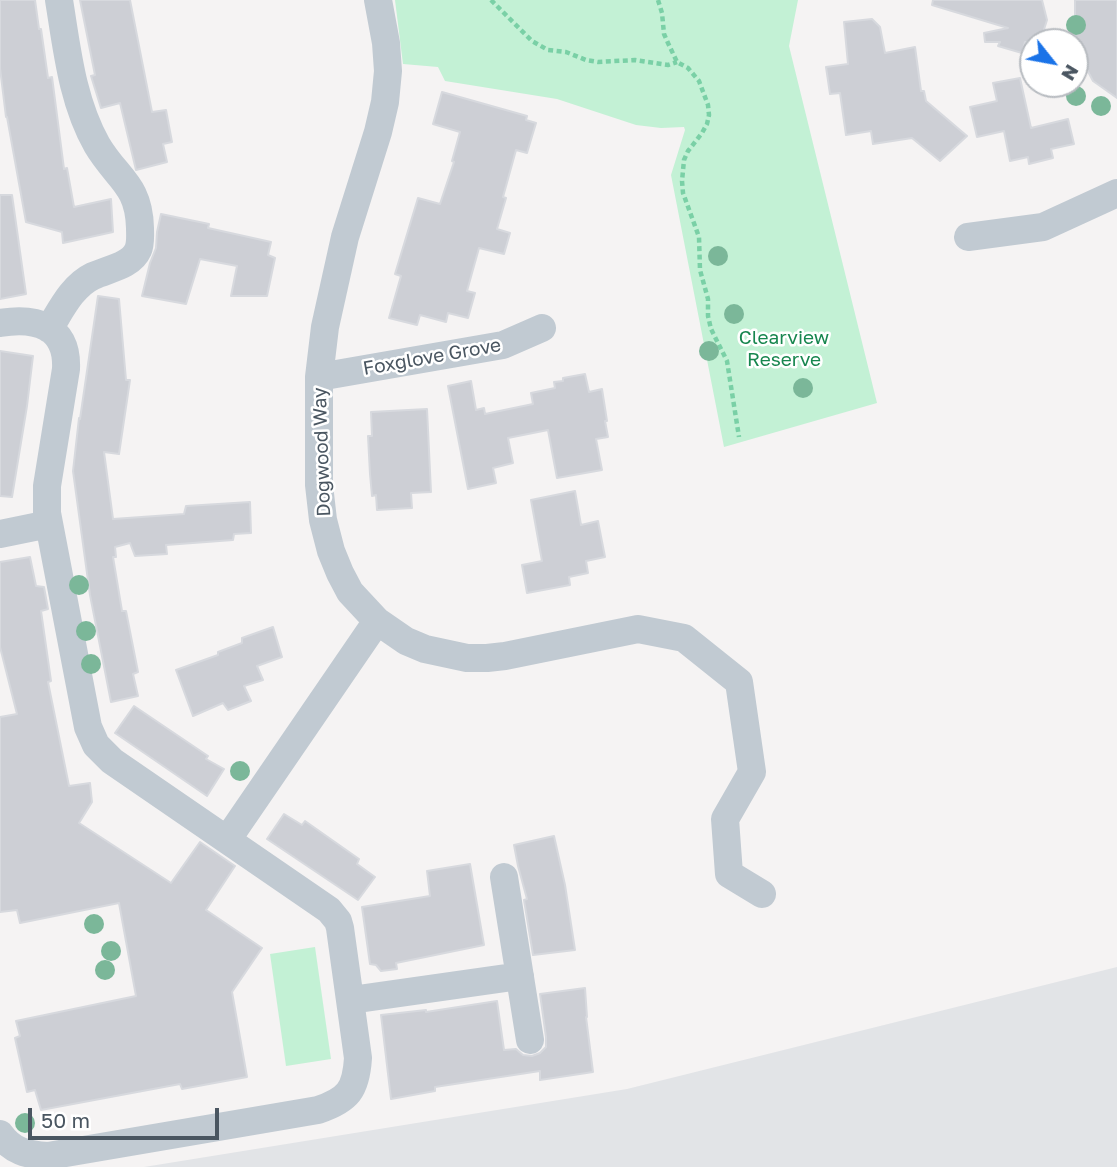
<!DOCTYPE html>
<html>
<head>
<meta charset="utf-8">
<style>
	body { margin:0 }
	#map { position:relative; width:1117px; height:1167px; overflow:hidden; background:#f5f3f3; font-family:"Golos Text",sans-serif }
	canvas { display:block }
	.north { position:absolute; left:1019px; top:28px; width:70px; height:70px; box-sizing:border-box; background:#fff; border:2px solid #b7bbc0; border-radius:50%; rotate:121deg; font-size:19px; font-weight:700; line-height:28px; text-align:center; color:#4a5661 }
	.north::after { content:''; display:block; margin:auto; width:24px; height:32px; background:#1a73e8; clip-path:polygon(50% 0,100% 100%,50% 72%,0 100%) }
	.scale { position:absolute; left:28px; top:1108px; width:191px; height:32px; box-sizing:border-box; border:4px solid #4a5661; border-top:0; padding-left:9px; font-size:21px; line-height:24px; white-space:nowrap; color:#4a5661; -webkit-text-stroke:5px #fff; paint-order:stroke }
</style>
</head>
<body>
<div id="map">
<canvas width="1117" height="1167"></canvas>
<div class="north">N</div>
<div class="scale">50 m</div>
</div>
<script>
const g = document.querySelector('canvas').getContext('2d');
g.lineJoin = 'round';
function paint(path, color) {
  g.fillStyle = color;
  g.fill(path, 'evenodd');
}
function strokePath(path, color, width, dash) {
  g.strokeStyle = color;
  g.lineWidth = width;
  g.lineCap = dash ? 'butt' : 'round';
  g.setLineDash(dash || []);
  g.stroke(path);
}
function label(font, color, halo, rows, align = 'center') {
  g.font = font + ' "Golos Text",sans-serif';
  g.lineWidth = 5;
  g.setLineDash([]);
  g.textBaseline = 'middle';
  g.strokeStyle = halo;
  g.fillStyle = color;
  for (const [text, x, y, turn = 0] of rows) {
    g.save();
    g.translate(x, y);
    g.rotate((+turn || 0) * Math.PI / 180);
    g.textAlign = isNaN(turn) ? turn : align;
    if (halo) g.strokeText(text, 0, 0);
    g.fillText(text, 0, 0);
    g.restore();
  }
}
const airport = new Path2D(`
	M 1117,967 L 1117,1167 L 144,1167 L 627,1089 Z`);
const green = new Path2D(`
	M 395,0 L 798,0 L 789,46 L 877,403 L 724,447 L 671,175 L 685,130 L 684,127 L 661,128 L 636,125 L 557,99 L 445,81 L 438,67 L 403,64 Z
	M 315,947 L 331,1059 L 286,1066 L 270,954 Z`);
const building = new Path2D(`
	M 0,0 L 35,0 L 39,29 L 41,29 L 48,78 L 52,77 L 64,169 L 67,168 L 74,207 L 111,199 L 113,232 L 63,243 L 62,232 L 26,222 L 7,117 L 6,117 L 0,68 Z
	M 80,0 L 130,0 L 152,112 L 166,110 L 172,142 L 163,144 L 167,162 L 136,170 L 120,103 L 101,108 L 91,76 L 95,75 Z
	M 933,0 L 1042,0 L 1047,20 L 1040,42 L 1025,42 L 1022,53 L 998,46 L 1000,42 L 985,42 L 984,33 L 1008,28 L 932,5 Z
	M 1075,0 L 1117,0 L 1117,98 L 1093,81 L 1075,47 Z
	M 872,19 L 880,27 L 885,53 L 915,47 L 921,91 L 924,91 L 926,101 L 967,136 L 940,161 L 912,138 L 873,144 L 871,131 L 846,135 L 840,93 L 830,94 L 826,67 L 848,64 L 844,22 Z
	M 1020,78 L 1031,128 L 1068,119 L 1074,144 L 1051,149 L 1053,158 L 1029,164 L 1028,157 L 1010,161 L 1004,131 L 977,137 L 970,107 L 997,101 L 993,83 Z
	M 442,92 L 527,116 L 526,120 L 536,123 L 527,153 L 516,150 L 503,197 L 506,198 L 497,229 L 510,233 L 504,254 L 479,248 L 467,291 L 475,293 L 468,318 L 448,313 L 446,322 L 420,315 L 417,325 L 389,318 L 401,276 L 395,274 L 418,198 L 440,204 L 454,162 L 452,161 L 460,132 L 433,124 Z
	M 0,195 L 12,195 L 26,294 L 0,299 Z
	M 161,214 L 209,224 L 208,228 L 271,242 L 268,255 L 275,258 L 267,296 L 231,296 L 237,266 L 200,259 L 186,304 L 142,296 L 150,263 L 156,248 L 157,232 Z
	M 98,296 L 119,299 L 126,380 L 130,380 L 119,454 L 104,452 L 113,519 L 184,514 L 186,506 L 250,502 L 251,533 L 234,534 L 233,540 L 166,545 L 167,554 L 135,556 L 130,543 L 115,547 L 116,557 L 113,557 L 122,611 L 126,611 L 138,672 L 133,674 L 138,696 L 111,702 L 90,595 L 73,471 L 79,418 L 80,419 Z
	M 0,351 L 33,356 L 27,406 L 12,497 L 0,496 Z
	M 585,374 L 589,392 L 602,389 L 607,421 L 605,421 L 608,437 L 596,439 L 602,470 L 557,478 L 548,430 L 508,438 L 513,463 L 493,468 L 496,483 L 468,489 L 448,386 L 471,381 L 476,410 L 484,408 L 485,414 L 533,404 L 531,393 L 555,388 L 554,382 L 563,381 L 563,378 Z
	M 427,409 L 431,492 L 411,493 L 412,508 L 377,510 L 376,495 L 372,496 L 370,474 L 368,436 L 372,436 L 371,412 Z
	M 575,491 L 581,525 L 598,521 L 605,557 L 586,561 L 588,573 L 569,577 L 570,585 L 527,593 L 522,565 L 542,561 L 531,500 Z
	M 30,557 L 36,586 L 44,587 L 48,609 L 41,611 L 51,681 L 48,682 L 69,786 L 90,783 L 92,802 L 79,823 L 171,883 L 200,842 L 235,866 L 206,910 L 262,948 L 232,992 L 247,1077 L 182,1089 L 180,1084 L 41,1110 L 35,1090 L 27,1092 L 15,1038 L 20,1036 L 16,1021 L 136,996 L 119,903 L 20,923 L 17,910 L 0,912 L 0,717 L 17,714 L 0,647 L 0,562 Z
	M 273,627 L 282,657 L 257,666 L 263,680 L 244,686 L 251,701 L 228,710 L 223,703 L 193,716 L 176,670 L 218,655 L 218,652 L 242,643 L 242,638 Z
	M 134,706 L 208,756 L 206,759 L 224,769 L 207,796 L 115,733 Z
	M 284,814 L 302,825 L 305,821 L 359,859 L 357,864 L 375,877 L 358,900 L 267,839 Z
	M 554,836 L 565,885 L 575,950 L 533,955 L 524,900 L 527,899 L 518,866 L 514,845 Z
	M 470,864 L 484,945 L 396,963 L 397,969 L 381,971 L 376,965 L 370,964 L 362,907 L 430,896 L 427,871 Z
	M 585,988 L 587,1017 L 586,1017 L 593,1072 L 540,1080 L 540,1071 L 435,1087 L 435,1091 L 391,1099 L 381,1015 L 426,1010 L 426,1012 L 497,1001 L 504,1050 L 516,1049 L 523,1055 L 532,1056 L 540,1053 L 546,1047 L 546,1037 L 540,994 Z`);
const path = new Path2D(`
	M 491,0 L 532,41 L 548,50 L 566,52 L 586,60 L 598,62 L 635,60 L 668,65 L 677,62
	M 658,0 L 662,13 L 664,34 L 668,43 L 677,62 L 688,68 L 699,81 L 708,105 L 709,115 L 707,124 L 702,133 L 688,151 L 684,160 L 682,181 L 683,193 L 699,237 L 700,270 L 708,299 L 708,316 L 711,329 L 727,361 L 739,437`);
const minor = new Path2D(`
	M 378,0 L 386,43 L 388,71 L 385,102 L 378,132 L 345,237 L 325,327 L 319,377 L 319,485 L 323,520 L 331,551 L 340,573 L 350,592 L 377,621 L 406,641 L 425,649 L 467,658 L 487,658 L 505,656 L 638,629 L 684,638 L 739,682 L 752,772 L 725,819 L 729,874 L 762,894
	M 968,237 L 1043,227 L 1117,193
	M 0,323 C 36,317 68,326 66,369 L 47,486 L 47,513 L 88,727 L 96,745 L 112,761 L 329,910 L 338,921 L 340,928 L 358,1058 C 356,1090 348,1100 318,1110 L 48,1156 C 27,1155 12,1151 0,1134
	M 49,329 C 61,310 72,286 93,276 C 108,269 131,266 138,250 C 141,243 140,235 140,228 C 139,184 117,179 97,145 C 72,101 67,49 59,0
	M 319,377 L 503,345 L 542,328
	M 0,534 L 49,524
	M 227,840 L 377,621
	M 504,877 L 530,1040
	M 351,1000 L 520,976`);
const trees = [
	[1076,25],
	[1076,96],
	[1101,106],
	[718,256],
	[734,314],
	[709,351],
	[803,388],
	[79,585],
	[86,631],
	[91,664],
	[240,771],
	[94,924],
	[111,951],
	[105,970],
	[25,1123]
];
const parkNames = [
	["Clearview",784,338],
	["Reserve",784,360]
];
const streetNames = [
	["Foxglove Grove",432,357,-10],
	["Dogwood Way",322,452,-92]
];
paint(airport, '#e2e4e7');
paint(green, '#c3f1d5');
paint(building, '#cdcfd5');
strokePath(building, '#d7d9de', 2);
strokePath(path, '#7ad0a6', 4.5, [5, 3.5]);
strokePath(minor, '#c1cad2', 28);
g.fillStyle = '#7bb799';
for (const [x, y] of trees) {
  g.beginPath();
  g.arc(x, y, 10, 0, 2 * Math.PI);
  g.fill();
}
label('19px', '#17864f', '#fff', parkNames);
label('19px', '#4a5661', '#fff', streetNames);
</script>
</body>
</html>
